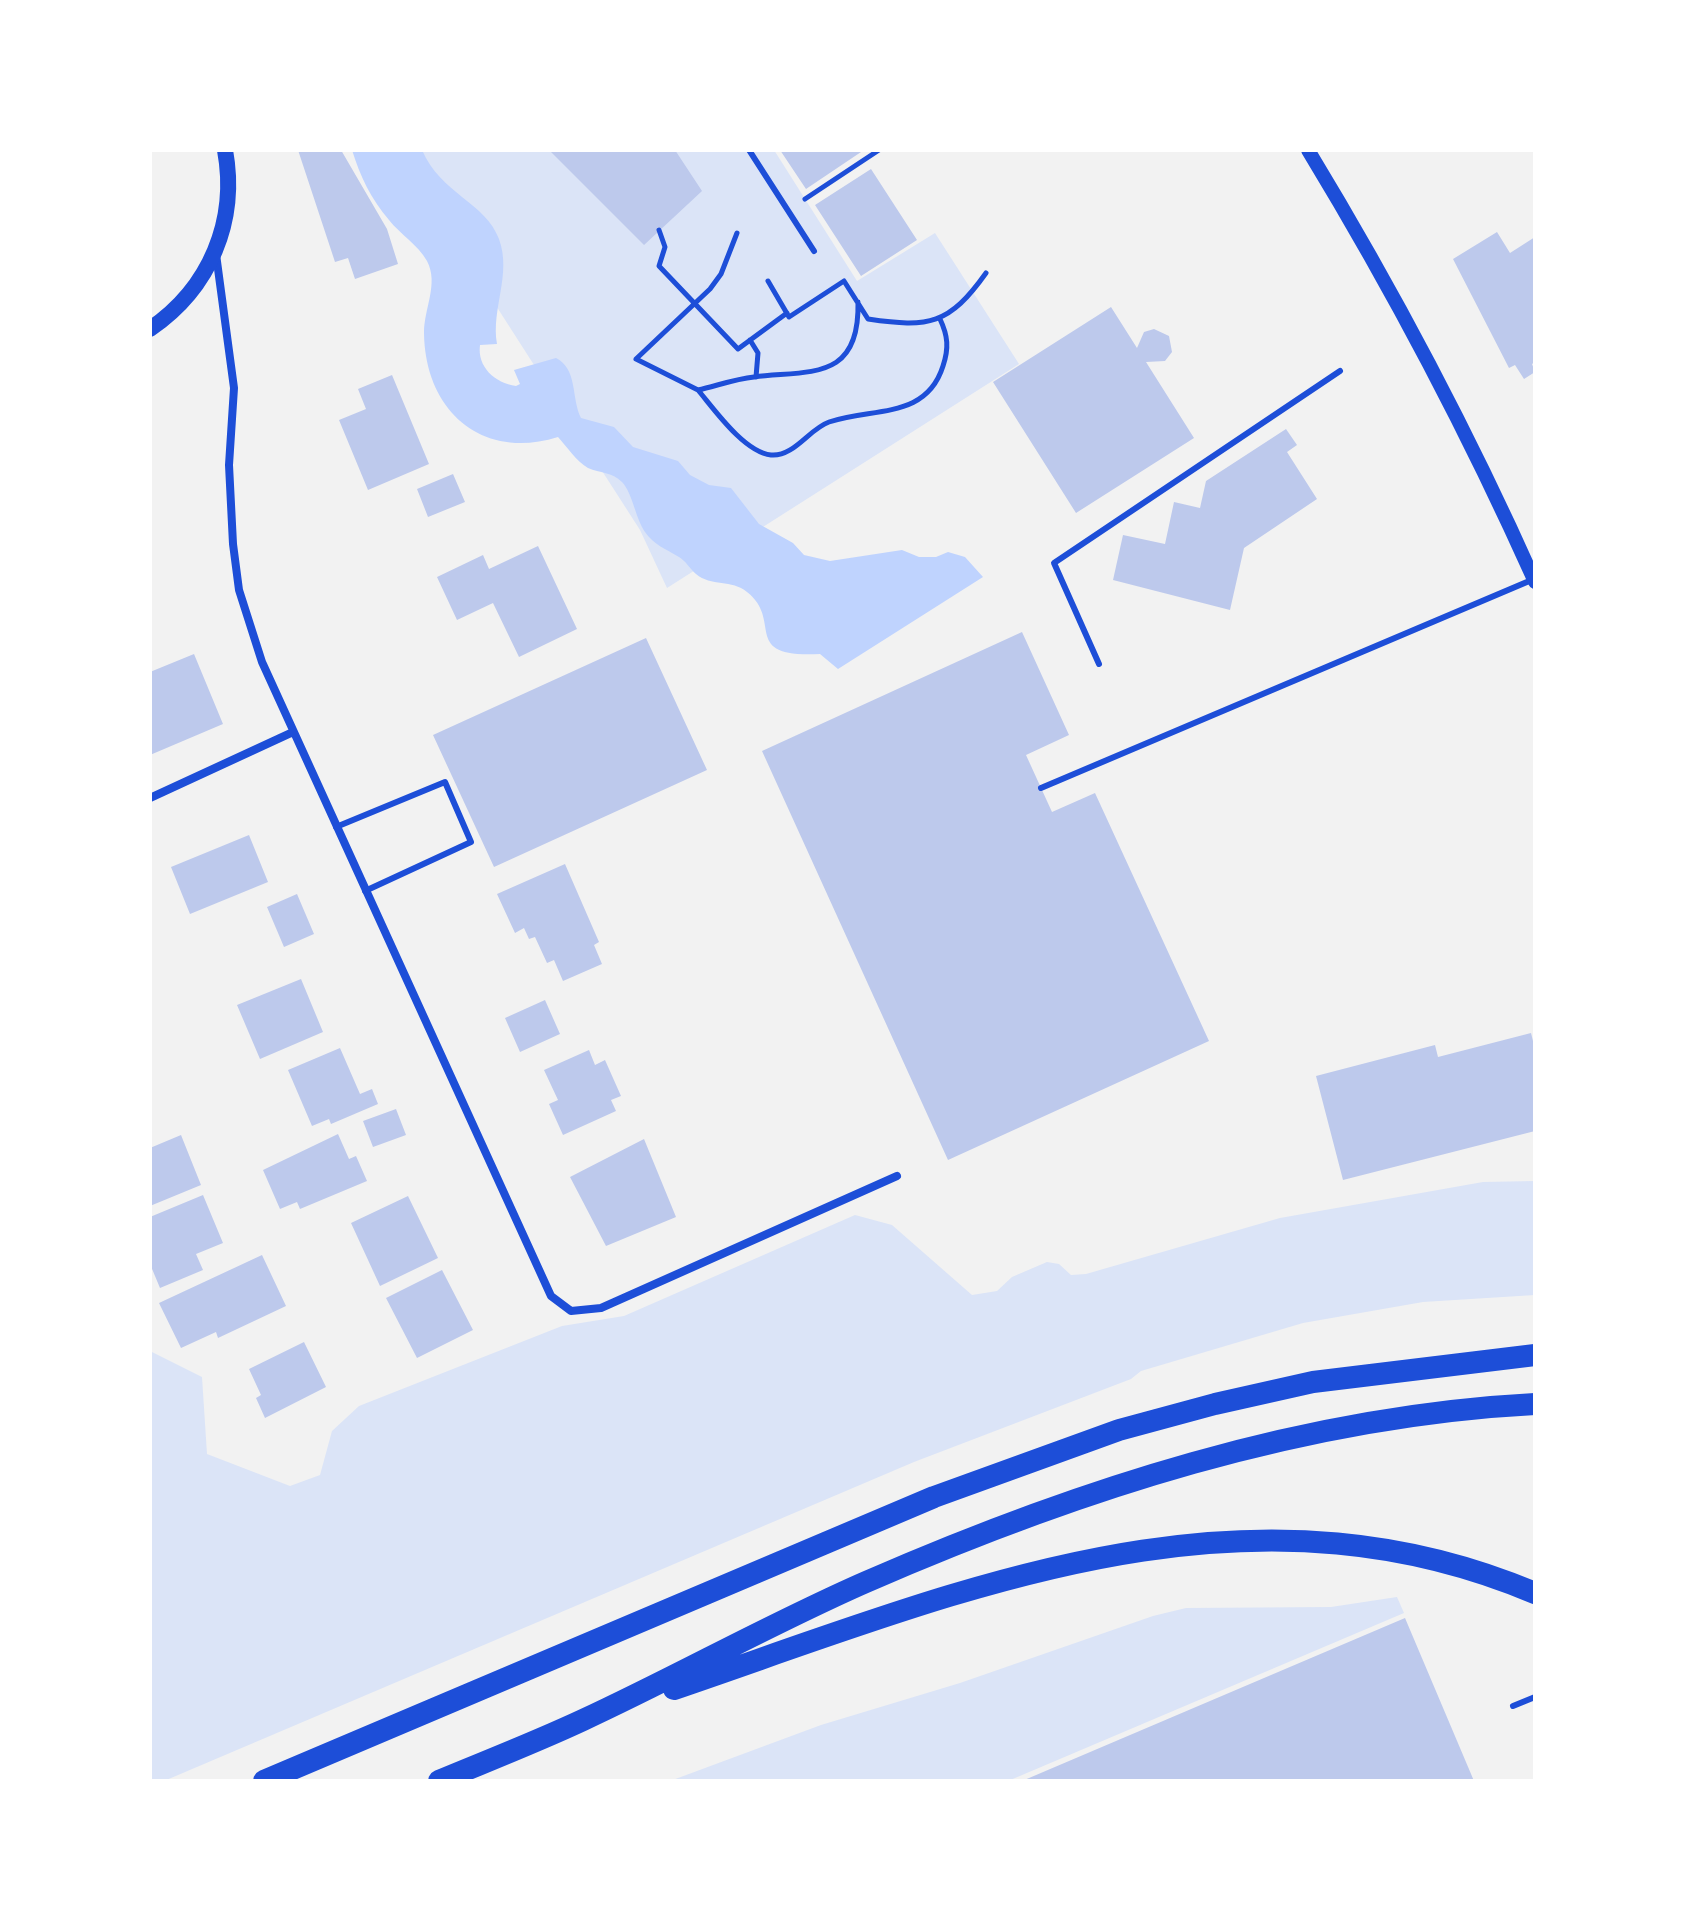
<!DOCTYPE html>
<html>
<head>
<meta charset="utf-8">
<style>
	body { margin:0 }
	#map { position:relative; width:1685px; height:1931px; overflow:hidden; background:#f2f2f2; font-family:"Noto Sans",sans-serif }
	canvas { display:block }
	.frame { position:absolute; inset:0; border:152px solid #fff; pointer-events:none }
</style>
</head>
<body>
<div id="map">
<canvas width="1685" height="1931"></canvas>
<div class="frame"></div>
</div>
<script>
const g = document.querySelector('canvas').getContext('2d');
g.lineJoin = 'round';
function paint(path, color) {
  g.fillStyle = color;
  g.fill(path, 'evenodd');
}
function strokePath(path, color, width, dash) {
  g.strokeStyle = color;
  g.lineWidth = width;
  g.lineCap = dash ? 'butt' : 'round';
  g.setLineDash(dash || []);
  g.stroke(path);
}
const green = new Path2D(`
	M 396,150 L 774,150 L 857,281 L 935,233 L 1019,364 L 667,588 L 640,530 Z
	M 1535,1181 L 1535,1295 L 1423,1302 L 1303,1323 L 1141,1371 L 1131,1379 L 914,1462 L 164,1781 L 150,1781 L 150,1351 L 202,1377 L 207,1454 L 290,1486 L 320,1475 L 332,1431 L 359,1406 L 562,1326 L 624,1316 L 855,1215 L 892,1225 L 972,1295 L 997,1291 L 1012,1277 L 1047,1262 L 1059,1264 L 1071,1275 L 1086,1274 L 1280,1218 L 1483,1182 Z
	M 1397,1597 L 1404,1613 L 1008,1781 L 670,1781 L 821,1725 L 960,1683 L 1153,1616 L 1186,1608 L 1331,1607 Z`);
const water = new Path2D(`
	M 352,150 L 422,150 C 441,194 485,202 499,239 C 512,275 491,308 497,344 L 480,345 C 477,367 495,383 516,386 L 520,384 L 514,370 L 556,358 C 578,369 571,398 581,418 L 614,427 L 633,447 L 678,461 L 690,475 L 709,485 L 731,488 L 759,524 L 793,543 L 804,555 L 830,561 L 902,550 L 919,557 L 936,557 L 948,552 L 965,557 L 983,577 L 838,669 L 820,654 C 739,658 784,621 747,592 C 732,579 711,587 696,574 C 690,569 686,561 679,557 C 666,549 654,545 645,532 C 635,517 633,494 622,482 C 612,472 600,473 588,468 C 577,462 567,447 558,437 C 482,461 425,411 424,333 C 424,308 439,284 427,261 C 418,245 400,234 389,220 C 371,199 360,176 352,150 Z`);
const building = new Path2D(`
	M 298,150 L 341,150 L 387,229 L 398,264 L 355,279 L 348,258 L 335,262 Z
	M 549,150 L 675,150 L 702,191 L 644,245 Z
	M 780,150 L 864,150 L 806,189 Z
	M 871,169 L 917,240 L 861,276 L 815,205 Z
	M 1497,232 L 1510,253 L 1535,237 L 1535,362 L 1532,364 L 1535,372 L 1524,379 L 1515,365 L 1509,368 L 1453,259 Z
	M 1111,307 L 1137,348 L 1144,332 L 1154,329 L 1169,336 L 1172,352 L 1165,361 L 1146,362 L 1194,438 L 1076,513 L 993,382 Z
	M 392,375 L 429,464 L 368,490 L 339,420 L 366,409 L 358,389 Z
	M 1286,429 L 1297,445 L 1287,452 L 1317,499 L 1244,548 L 1230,610 L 1113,580 L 1123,535 L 1165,544 L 1174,502 L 1200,508 L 1206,481 Z
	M 453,474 L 465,502 L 428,517 L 417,489 Z
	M 538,546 L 577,629 L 519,657 L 493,603 L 457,620 L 437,577 L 483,555 L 489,569 Z
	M 1022,632 L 1069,735 L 1026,755 L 1052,812 L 1095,793 L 1209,1041 L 948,1160 L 762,751 Z
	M 646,638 L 707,770 L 494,867 L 433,735 Z
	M 194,654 L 223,724 L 150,755 L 150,672 Z
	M 249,835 L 268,882 L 190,914 L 171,867 Z
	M 565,864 L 599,942 L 594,945 L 602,964 L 563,981 L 554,960 L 547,963 L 535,937 L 529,939 L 524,928 L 515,933 L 497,894 Z
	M 297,894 L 314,934 L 284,947 L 267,907 Z
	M 301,979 L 323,1032 L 260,1059 L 237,1005 Z
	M 545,1000 L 560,1034 L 520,1052 L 505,1018 Z
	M 1531,1033 L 1535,1049 L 1535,1131 L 1343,1180 L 1316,1076 L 1435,1045 L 1438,1057 Z
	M 340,1048 L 360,1094 L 372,1089 L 378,1104 L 331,1124 L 329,1119 L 312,1126 L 288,1070 Z
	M 589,1050 L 595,1065 L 605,1060 L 621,1096 L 611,1100 L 616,1111 L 563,1135 L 549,1104 L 558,1100 L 544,1070 Z
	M 396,1109 L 406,1135 L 373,1147 L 363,1121 Z
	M 338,1134 L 349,1159 L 356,1156 L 367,1181 L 300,1209 L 297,1202 L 280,1209 L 263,1170 Z
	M 181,1135 L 201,1185 L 150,1206 L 150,1148 Z
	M 644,1139 L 676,1217 L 606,1246 L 570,1177 Z
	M 203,1195 L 223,1243 L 196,1254 L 203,1270 L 160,1288 L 150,1264 L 150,1217 Z
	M 408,1196 L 438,1258 L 380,1286 L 351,1223 Z
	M 262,1255 L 286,1306 L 218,1338 L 216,1332 L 181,1348 L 159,1303 Z
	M 442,1270 L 473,1330 L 417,1358 L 386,1298 Z
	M 304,1342 L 326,1387 L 265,1418 L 256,1398 L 261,1395 L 249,1369 Z
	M 1405,1618 L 1474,1781 L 1022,1781 Z`);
const path = new Path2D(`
	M 805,199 L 879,150
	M 659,230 L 665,247 L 659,266 L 738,349 L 787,313
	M 768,281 L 789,317 L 844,281 L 868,319 C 929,328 949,325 986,273
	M 858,302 C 860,382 809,370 754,377 C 735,379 716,386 698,390 C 714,409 744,452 771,455 C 794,457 809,429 829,422 C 872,407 926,420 943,366 C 949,348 948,336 940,319
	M 750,340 L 758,353 L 756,377
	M 698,390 L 636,359 L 710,289 L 721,274 L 737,233`);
const service = new Path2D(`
	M 749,150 L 814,251
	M 1099,664 L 1054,563 L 1340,371
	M 1041,788 L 1534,579
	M 336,827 L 445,782 L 471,842 L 365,891
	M 1513,1706 L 1535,1697`);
const minor = new Path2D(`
	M 216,254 L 234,388 L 229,465 L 233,544 L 239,590 L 262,662 L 551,1296 L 571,1311 L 601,1308 L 897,1176
	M 150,798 L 293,732`);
const tertiary = new Path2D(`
	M 1308,150 C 1393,290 1468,432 1535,582`);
const secondary = new Path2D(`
	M 150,329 C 210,288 238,221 225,150`);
const trunk = new Path2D(`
	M 674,1689 C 956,1593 1239,1468 1535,1593
	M 264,1781 L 934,1497 L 1119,1430 L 1215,1404 L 1313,1382 L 1535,1355
	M 439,1781 C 487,1761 536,1742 583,1720 C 678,1676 770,1624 866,1582 C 1077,1490 1304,1416 1535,1404`);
paint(green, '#dbe4f7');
paint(water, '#bfd3fe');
paint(building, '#bdc9ec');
strokePath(path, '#1d4ed8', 5);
strokePath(service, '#1d4ed8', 6);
strokePath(minor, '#1d4ed8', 8);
strokePath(tertiary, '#1d4ed8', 14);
strokePath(secondary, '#1d4ed8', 16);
strokePath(trunk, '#1d4ed8', 22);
</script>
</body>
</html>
